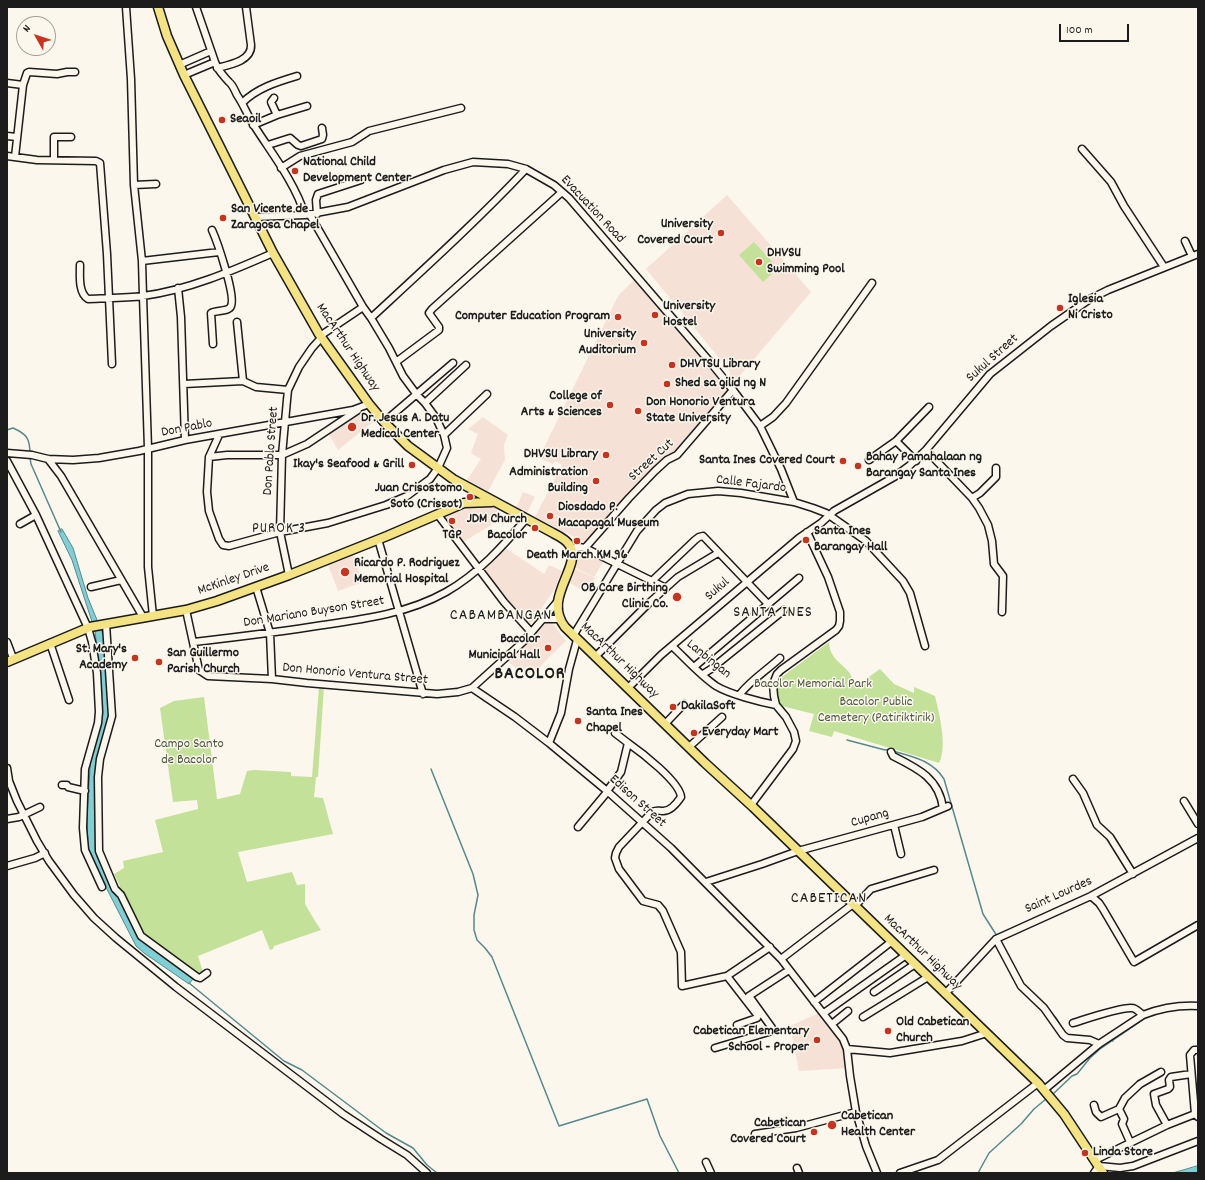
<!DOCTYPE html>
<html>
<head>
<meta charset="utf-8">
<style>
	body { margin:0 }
	#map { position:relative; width:1205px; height:1180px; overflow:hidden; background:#fbf7ec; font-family:Dekko,sans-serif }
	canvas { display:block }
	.frame { position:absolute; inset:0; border:8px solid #1c1c1c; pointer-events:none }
	.north { position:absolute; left:16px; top:16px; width:40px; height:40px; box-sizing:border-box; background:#fbf7ec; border:1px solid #a29f99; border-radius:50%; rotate:309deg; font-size:11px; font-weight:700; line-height:16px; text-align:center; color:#1c1c1c }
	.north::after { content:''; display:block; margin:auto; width:14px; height:18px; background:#c8321e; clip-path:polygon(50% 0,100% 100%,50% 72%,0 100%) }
	.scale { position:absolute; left:1059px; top:24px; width:70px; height:18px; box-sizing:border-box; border:2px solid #1c1c1c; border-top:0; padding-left:5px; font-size:12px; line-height:14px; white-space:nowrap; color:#1c1c1c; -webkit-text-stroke:3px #fbf7ec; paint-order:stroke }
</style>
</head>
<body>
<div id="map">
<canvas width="1205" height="1180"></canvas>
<div class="frame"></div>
<div class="north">N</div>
<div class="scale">100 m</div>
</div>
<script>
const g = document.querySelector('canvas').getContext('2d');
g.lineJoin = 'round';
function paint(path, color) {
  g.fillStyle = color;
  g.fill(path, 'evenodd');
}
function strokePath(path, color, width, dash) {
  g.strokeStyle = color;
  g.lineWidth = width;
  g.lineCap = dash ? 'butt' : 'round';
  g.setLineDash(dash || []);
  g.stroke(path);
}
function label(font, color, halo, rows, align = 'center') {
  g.font = font + ' Dekko,sans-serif';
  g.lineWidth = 3;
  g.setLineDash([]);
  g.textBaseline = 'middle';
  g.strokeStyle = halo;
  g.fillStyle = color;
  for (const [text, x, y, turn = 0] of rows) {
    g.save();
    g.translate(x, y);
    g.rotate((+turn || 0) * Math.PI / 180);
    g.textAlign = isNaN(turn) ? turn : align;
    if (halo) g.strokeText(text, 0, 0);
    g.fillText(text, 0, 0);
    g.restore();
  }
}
const built = new Path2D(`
	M 727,195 L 811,292 L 732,385 L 729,370 L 646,269 Z
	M 634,280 L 730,391 L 679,451 L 671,456 L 668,453 L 586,543 L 535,517 L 562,465 L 555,461 L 553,464 L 539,458 L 618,296 Z
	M 364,409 L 374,421 L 338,450 L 328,433 Z
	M 483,417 L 508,435 L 504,445 L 505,460 L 488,491 L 467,480 L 481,459 L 471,453 L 478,434 L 468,429 Z
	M 523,492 L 535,497 L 527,513 L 516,508 Z
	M 468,503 L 495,504 L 497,511 L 494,517 L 491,525 L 460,544 L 442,517 Z
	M 504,547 L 544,574 L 549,565 L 562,571 L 554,590 L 530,625 L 515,610 L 482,569 Z
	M 582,550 L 605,559 L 594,577 L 575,568 Z
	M 352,552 L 363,582 L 338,591 L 327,562 Z
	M 575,569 L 595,578 L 587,593 L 570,583 Z
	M 547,622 L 552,623 L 566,641 L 548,658 L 534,674 L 531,672 L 524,676 L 509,662 Z
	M 821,1012 L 846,1048 L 849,1068 L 799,1071 L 790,1026 Z`);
const green = new Path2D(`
	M 754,242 L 778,268 L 763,282 L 739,255 Z
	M 829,642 C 830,658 839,661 848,671 C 852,675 853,682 855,687 L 880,669 L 894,684 L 914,693 L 914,687 L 935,696 C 939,713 948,747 939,763 L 834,731 L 832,737 L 809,731 L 814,714 L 782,706 L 778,700 L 775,690 L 782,677 Z
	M 319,687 L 324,687 L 318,777 L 316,777 L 314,797 L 323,798 L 333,834 L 238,852 L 247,882 L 292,872 L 297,885 L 305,884 L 305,904 L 315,921 L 321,930 L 274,946 L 273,949 L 270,950 L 262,930 L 198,956 L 203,972 L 196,974 L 142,933 L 118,887 L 120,886 L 114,874 L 124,868 L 123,861 L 163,852 L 155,820 L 198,809 L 197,800 L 173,802 L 160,708 L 174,701 L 204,697 L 217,799 L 218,799 L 240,794 L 247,771 L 254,770 L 291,772 L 291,776 L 312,777 Z`);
const water = new Path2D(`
	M 62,529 L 73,548 L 88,598 L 104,637 L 107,665 L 110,713 L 95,796 L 95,848 L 97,857 L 132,923 L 163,955 L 193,979 L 189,984 L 144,953 L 136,946 L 88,852 L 87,817 L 91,752 L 101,726 L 102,707 L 97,648 L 95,631 L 72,560 L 58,531 Z
	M 1198,1166 L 1198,1173 L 1173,1173 Z`);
const stream = new Path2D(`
	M 7,430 L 13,428 C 27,434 30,439 30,454
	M 30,458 L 31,464 L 61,532
	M 847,740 L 885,750 L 890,749
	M 893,751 C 913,757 932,760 944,779 L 983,914 L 997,936
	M 431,769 L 473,874 L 478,895 L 474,915 L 474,930 L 477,940 L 485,948 L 492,957 L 559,1126 L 647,1099 L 660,1136 L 679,1173
	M 189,983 L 284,1061 L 302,1070 L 386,1133 L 413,1148 L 427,1165 L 437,1173
	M 1181,1009 L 1198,1009
	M 1049,1010 L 1056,1018 L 1061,1026
	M 1078,1036 L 1088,1037
	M 1092,1038 L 1101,1041
	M 1107,1041 L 1113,1041
	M 1053,1094 L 1072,1076 L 1077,1074 L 1090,1058 L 1100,1049 L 1147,1017
	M 978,1173 L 989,1153 L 1021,1124 L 1034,1109 L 1046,1099`);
const minor = new Path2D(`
	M 126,7 L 131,79 L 134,185 L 142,261 L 143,296 L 148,448 L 148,567 L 153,616
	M 196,7 L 215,62
	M 179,65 L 211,51
	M 217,68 C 229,65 252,61 251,45 L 246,7
	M 184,75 L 215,62 C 218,71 223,75 229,82 C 233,85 235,91 237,95 C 244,105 248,117 255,127 C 273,155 295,183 305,215
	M 7,83 L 23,85
	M 242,103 C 257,88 277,82 297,76
	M 277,115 L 307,106
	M 253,125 L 277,115 L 271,102 L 274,98
	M 7,136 L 17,137
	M 268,145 L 290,138 L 298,145 L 301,146 L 322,139 L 323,135 L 322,128
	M 1082,149 L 1111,182 L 1124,206 L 1164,267
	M 7,156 L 37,160 L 96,161 L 100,163 L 107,254 L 112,364
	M 15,157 L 23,85 L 27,73 L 29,72 L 57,74 L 67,72 L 75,72
	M 54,160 L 54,137 L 71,137
	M 281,168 L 300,156 L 352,142 L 369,131 L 461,108
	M 134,185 L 156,184
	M 317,214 L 316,200 L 318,194 L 361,180
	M 255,217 L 305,215 L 348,207 L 444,170 L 473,162 L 508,164 L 526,169 L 554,185 L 569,198 L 711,363 L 733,390 L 760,426 L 781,469 L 794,502
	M 212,230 C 217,241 236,296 231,306 C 229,312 216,310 211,313 L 213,344
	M 1185,241 L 1192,256
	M 142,261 L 219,252
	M 80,265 C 80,275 78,293 88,299 C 106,298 125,298 143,296 C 188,290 232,271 273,253
	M 178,288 L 181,317 L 185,440
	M 371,318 C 424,269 477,221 526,169
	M 320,336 L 363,307
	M 396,362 L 439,330 L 439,327 L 429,313 L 432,309 L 562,192
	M 243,381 L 256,387 L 288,390
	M 184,384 L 243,381 L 237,322
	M 425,403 L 466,365
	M 384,422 L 453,363
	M 760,426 L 773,417 L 786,403 L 872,283
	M 219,435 L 209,457 L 207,492 L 209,511 L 219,539 L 223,545 L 229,546 L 280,532 L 328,523 L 386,505 L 407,496 L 419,487 L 430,479 L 438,468 L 447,448 L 444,435 L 436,418 L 425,403 L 417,395 L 403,376 L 389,348 L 371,318 L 363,307 L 310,215
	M 444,435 L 487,394
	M 896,441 L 916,461
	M 926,450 L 972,498 L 979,508 L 988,525 L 992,541 L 994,564 L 1003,576 L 1002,612
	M 7,453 L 32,455 L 48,459 L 73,460 L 99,458 L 139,451 L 185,440 L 353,410 L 369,404
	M 209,457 L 227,455 L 282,455 L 307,444 L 358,410
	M 48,459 L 61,476 L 143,617
	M 869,460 L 896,441 L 929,407
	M 7,461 L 36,515 L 88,628 L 92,642 L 97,673 L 99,712 L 98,723 L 85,769 L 83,828 L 85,850 L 102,887
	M 972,498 L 980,493 L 996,477 L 996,468
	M 438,515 L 504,602 L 531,632
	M 20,524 L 36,515
	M 378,539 L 423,694
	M 585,548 L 629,498 L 655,471 L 667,460 L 677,455 L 733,390
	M 572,549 L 579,547 L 585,548 L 666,588
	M 289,575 L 280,532 L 282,455 L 287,400 L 288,390 L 299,367 L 312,348 L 321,338
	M 652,581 L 695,540 L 699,537 L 703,536 L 768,604
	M 91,587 L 121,580
	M 256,587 L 270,633 L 272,679
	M 186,610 L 199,670 L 208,676 L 272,679 L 307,683 L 437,694 L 458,692 L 472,688 L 524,641 L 558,601
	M 542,619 L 560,619
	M 106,624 L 112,716 L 100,759 L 98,777 L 99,851 L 115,889 L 121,895 L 141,936 L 197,977 L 200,978 L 207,973
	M 573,636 L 637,531 L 656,510 L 665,503 L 688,494 L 718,491 L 741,493 L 794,502 L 813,508 L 826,513 L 866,541 L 903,581 L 910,593 L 925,646
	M 7,642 L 13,658
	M 194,642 C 237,637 280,632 323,625 C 365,619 409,613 446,592 C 478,574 503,546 526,519
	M 50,643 L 69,700
	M 672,646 C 686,659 700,675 716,686 C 729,694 760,702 776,705
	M 595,657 L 649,603 L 678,577 L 718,553
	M 694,667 L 799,578
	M 703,674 L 711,669 L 784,610
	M 472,688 L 515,717 L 549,743 L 607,791 L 671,848 L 781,959 L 843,1039 L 847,1049 L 850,1076 L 856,1112 L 866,1146 L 877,1173
	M 628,688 L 661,655 L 799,538 L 821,523 L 834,511 L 894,477 L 909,466 L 926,450 L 990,374 L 1051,326 L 1090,299 L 1108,290 L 1198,254
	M 740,694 C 752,679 766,671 780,658
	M 665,724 L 684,704
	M 549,743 L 561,713 L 569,669 L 577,640
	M 628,743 C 641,752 680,782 681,797 C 677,803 670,812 662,811 C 658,811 657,810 652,812 L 619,847 L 616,853 L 615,858 L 619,869 L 643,901 L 658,905 L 663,911 L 681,952 L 682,986 L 727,976
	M 689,747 L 722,717
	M 891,752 L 893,756 C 917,768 939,778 943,808
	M 7,768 L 9,781 L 17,801 L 37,841 L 49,861 L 74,895 L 94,918 L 116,938 L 176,987 L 343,1114 L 381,1139 L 407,1155 L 427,1173
	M 1073,779 L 1083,793 L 1097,825 L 1110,837 L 1133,874
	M 62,785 L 67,785 L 68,787 L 85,791
	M 607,791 L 621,772 L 628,743 L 615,733
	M 1184,801 L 1198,824
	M 751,805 L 793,749 L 796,741 L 794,732 L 786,717 L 776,705 L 774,696 L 773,684 L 777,674 L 781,670 L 836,630 L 839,626 L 840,621 L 840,612 L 828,577 L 807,532
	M 7,819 L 19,817 L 40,807
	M 894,825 L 901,854
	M 578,827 L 608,791
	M 7,866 L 35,858 L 45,853
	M 706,882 L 762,864 L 798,851 L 922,817 L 948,806
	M 1091,896 L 1099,903 L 1103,909 L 1134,962 L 1198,925
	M 855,906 L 871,889 L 934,870
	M 996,939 L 1021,986 L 1044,1008 L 1063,1035 L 1067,1038 L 1090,1040 L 1099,1044
	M 781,959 L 853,904
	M 874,992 L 915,964
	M 945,994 L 996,939 L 1091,896 L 1198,838
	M 814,1002 L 891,942
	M 824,1013 L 906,955
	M 1143,1015 C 1161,1008 1178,1005 1198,1006
	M 863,1017 L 928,977
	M 832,1024 L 848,1011
	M 737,1025 L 757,1018 L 758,1016 L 727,976 L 770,947
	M 715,1048 L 772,1031 L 772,1028 L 749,996 L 789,970
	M 847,1049 L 890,1053 L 962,1041 L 987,1033
	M 1198,1050 L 1194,1050 L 1190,1055 L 1195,1114 L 1198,1117
	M 1044,1090 L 1099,1044 L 1143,1015 C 1140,1013 1136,1008 1132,1008 C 1120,1007 1086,1019 1073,1023
	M 1094,1105 L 1096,1112 L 1101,1117 L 1119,1109
	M 1167,1125 L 1156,1105 L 1154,1094 L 1168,1089 L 1170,1087 L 1169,1080 L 1171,1077 L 1191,1074
	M 755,1134 L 796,1128 L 856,1112
	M 1130,1142 L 1122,1124 L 1124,1119 L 1119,1109 L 1125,1098 L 1140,1084 L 1161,1072
	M 1095,1160 L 1167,1125 L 1195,1114
	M 706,1162 L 711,1173
	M 797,1168 L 799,1173
	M 900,1173 L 938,1160 L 1038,1083
	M 1094,1173 L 1099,1166 L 1120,1168 L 1133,1166 L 1198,1141`);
const major = new Path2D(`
	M 158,7 L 167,36 L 184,75 L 273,253 L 319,334 L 369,404 L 384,422 L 408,446 L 453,479 L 553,533 C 559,536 567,540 570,546 C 582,567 542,598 565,627 L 705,763 L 753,807 L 1038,1083 L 1064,1114 L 1103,1173
	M 7,662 L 90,627 L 186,610 L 217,601 L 289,575 L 387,536 L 464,503 L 492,502`);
const markers = [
	[222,120,4,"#c8321e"],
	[295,171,4,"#c8321e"],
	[223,218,4,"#c8321e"],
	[721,233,4,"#c8321e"],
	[759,262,4,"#c8321e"],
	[1060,308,4,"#c8321e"],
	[655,315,4,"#c8321e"],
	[618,317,4,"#c8321e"],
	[644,343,4,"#c8321e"],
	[672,365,4,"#c8321e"],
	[667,384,4,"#c8321e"],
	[610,405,4,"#c8321e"],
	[638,411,4,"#c8321e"],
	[352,427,5,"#c8321e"],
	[606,455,4,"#c8321e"],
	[843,461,4,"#c8321e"],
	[412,465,4,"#c8321e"],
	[858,466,4,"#c8321e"],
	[596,481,4,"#c8321e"],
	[470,497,4,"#c8321e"],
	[550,516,4,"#c8321e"],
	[452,521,4,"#c8321e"],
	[535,528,4,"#c8321e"],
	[806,540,4,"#c8321e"],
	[577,541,4,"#c8321e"],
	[345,572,5,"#c8321e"],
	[677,597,5,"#c8321e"],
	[548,648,4,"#c8321e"],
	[135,658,4,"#c8321e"],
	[159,662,4,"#c8321e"],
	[673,707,4,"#c8321e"],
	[578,721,4,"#c8321e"],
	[694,733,4,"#c8321e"],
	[888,1031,4,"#c8321e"],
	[817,1040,4,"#c8321e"],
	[832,1125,5,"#c8321e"],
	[814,1132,4,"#c8321e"],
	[1085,1153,4,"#c8321e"]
];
const poiNames = [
	["Seaoil",230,120],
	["National Child",303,163],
	["Development Center",303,179],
	["San Vicente de",231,210],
	["Zaragosa Chapel",231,226],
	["University",713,225,"right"],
	["Covered Court",713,241,"right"],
	["DHVSU",767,254],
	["Swimming Pool",767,270],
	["Iglesia",1068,300],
	["Ni Cristo",1068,316],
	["University",663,307],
	["Hostel",663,323],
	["Computer Education Program",610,317,"right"],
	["University",636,335,"right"],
	["Auditorium",636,351,"right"],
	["DHVTSU Library",680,365],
	["Shed sa gilid ng N",675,384],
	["College of",602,397,"right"],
	["Arts & Sciences",602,413,"right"],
	["Don Honorio Ventura",646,403],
	["State University",646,419],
	["Dr. Jesus A. Datu",361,419],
	["Medical Center",361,435],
	["DHVSU Library",598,455,"right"],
	["Bahay Pamahalaan ng",866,458],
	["Barangay Santa Ines",866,474],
	["Santa Ines Covered Court",835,461,"right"],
	["Ikay's Seafood & Grill",404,465,"right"],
	["Administration",588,473,"right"],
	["Building",588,489,"right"],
	["Juan Crisostomo",462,489,"right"],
	["Soto (Crissot)",462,505,"right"],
	["Diosdado P.",558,508],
	["Macapagal Museum",558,524],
	["JDM Church",527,520,"right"],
	["Bacolor",527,536,"right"],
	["Santa Ines",814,532],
	["Barangay Hall",814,548],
	["TGP",452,536,"center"],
	["Death March KM 96",577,556,"center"],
	["Ricardo P. Rodriguez",354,564],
	["Memorial Hospital",354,580],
	["OB Care Birthing",668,589,"right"],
	["Clinic Co.",668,605,"right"],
	["Bacolor",540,640,"right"],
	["Municipal Hall",540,656,"right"],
	["St. Mary's",127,650,"right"],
	["Academy",127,666,"right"],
	["San Guillermo",167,654],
	["Parish Church",167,670],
	["DakilaSoft",681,707],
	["Santa Ines",586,713],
	["Chapel",586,729],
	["Everyday Mart",702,733],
	["Old Cabetican",896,1023],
	["Church",896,1039],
	["Cabetican Elementary",809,1032,"right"],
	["School - Proper",809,1048,"right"],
	["Cabetican",841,1117],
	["Health Center",841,1133],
	["Cabetican",806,1124,"right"],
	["Covered Court",806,1140,"right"],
	["Linda Store",1093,1153]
];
const streetNames = [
	["Evacuation Road",592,210,47],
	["MacArthur Highway",347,348,56],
	["Sukul Street",993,359,-42],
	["Don Pablo",187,429,-11],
	["Don Pablo Street",272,451,-86],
	["Street Cut",652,461,-42],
	["Calle Fajardo",751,485,7],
	["McKinley Drive",234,580,-19],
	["Sukul",718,590,-41],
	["Don Mariano Buyson Street",314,613,-9],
	["Lanbingan",708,660,39],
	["MacArthur Highway",619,661,44],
	["Don Honorio Ventura Street",355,675,5],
	["Edison Street",637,802,42],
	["Cupang",870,819,-16],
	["Saint Lourdes",1059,896,-24],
	["MacArthur Highway",922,953,44]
];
const parkNames = [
	["Bacolor Memorial Park",813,685],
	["Bacolor Public",876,703],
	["Cemetery (Patiriktirik)",876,719],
	["Campo Santo",189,745],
	["de Bacolor",189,761]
];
const neighbourhoodNames = [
	["PUROK 3",279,530]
];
const quarterNames = [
	["SANTA INES",773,614],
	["CABAMBANGAN",501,617],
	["CABETICAN",829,900]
];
const districtNames = [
	["BACOLOR",530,676]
];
paint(built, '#f5e1d6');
paint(green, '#c3e199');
paint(water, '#7ed0d5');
strokePath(water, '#57888b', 1);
strokePath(stream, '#57888b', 1.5);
strokePath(minor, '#1c1c1c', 9);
strokePath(major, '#1c1c1c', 11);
strokePath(minor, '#fbf7ec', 6);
strokePath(major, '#f4e382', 8);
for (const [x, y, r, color] of markers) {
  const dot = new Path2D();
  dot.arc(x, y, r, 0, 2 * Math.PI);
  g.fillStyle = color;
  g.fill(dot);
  strokePath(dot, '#fbf7ec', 1.5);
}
label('bold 14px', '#1c1c1c', '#fbf7ec', poiNames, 'left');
label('14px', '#1c1c1c', '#fbf7ec', streetNames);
label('14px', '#4e5742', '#fbf7ec', parkNames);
g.letterSpacing = '1px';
label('15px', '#1c1c1c', '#fbf7ec', neighbourhoodNames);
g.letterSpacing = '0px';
g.letterSpacing = '1px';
label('16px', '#1c1c1c', '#fbf7ec', quarterNames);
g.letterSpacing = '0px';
g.letterSpacing = '1px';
label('bold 18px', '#1c1c1c', '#fbf7ec', districtNames);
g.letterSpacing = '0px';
</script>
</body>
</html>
